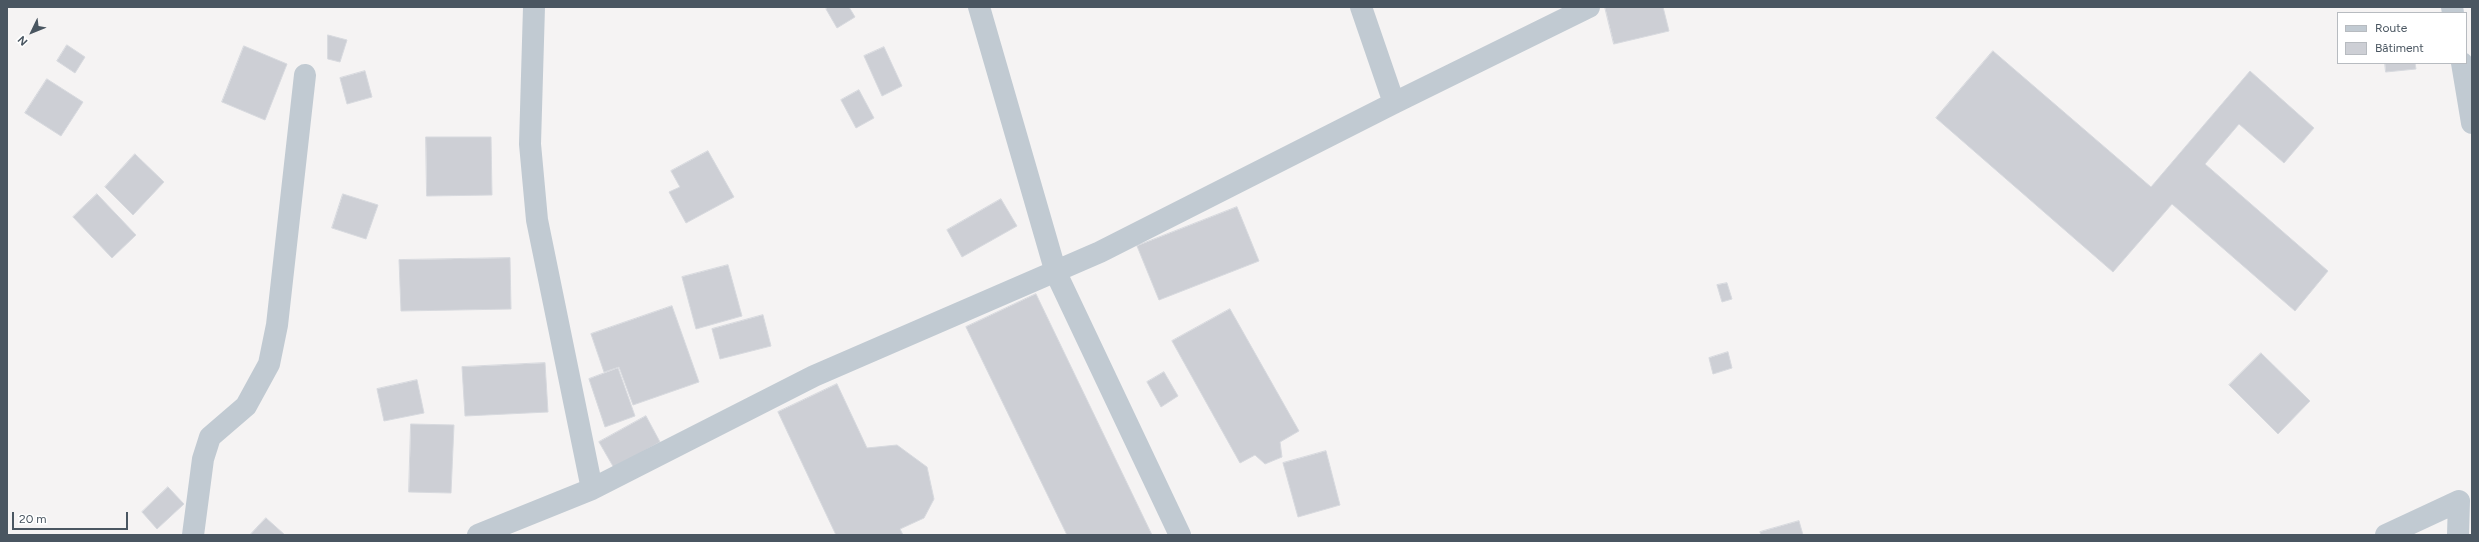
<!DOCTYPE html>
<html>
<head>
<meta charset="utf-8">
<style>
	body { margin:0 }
	#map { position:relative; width:2479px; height:542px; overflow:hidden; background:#f5f3f3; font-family:Figtree,sans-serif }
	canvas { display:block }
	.frame { position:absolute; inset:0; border:8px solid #4a5661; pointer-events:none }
	.legend { position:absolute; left:2337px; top:12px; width:130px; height:52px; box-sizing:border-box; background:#fff; border:1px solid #b7bbc0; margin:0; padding:5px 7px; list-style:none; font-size:12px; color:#4a5661 }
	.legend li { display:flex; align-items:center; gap:8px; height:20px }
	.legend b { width:20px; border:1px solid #b7bbc0 }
	.north { position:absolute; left:12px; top:12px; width:40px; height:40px; -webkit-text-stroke:3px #fff; paint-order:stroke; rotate:227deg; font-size:11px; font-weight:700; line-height:16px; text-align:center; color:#4a5661 }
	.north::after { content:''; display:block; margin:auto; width:14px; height:18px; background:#4a5661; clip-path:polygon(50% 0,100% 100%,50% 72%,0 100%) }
	.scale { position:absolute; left:12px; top:512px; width:116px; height:18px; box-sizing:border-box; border:2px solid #4a5661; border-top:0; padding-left:5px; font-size:12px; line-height:14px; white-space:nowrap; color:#4a5661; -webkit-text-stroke:3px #fff; paint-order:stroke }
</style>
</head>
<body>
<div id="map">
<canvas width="2479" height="542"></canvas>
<div class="frame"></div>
<ul class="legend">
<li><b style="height:5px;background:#c1cad2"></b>Route</li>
<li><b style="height:11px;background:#cdcfd5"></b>Bâtiment</li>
</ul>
<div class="north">N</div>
<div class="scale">20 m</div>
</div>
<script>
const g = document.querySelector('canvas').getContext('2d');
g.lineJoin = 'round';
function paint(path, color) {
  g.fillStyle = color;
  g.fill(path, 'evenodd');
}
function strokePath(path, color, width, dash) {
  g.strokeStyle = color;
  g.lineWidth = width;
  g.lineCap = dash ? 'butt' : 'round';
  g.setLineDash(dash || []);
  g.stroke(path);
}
const building = new Path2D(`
	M 828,7 L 849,7 L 855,17 L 837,28 L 826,9 Z
	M 1605,7 L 1663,7 L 1669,31 L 1614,44 Z
	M 328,35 L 347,40 L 340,62 L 328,59 Z
	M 67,45 L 85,57 L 75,73 L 57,61 Z
	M 244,46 L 287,64 L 265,120 L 222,102 Z
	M 884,47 L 902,86 L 882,96 L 864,56 Z
	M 1993,51 L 2151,187 L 2250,71 L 2314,128 L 2284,163 L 2239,124 L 2205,164 L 2328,271 L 2295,311 L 2172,204 L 2113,272 L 1936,118 Z
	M 2385,63 L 2415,63 L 2416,69 L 2386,72 Z
	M 365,71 L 372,97 L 347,104 L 340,78 Z
	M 47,79 L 83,102 L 61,136 L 25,113 Z
	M 859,90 L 874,118 L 856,128 L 841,100 Z
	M 426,137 L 491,137 L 492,195 L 427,196 Z
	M 708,151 L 734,197 L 686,223 L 669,192 L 680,187 L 671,171 Z
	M 135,154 L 164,182 L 133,215 L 105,187 Z
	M 97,194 L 136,235 L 112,258 L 73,217 Z
	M 343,194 L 378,205 L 366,239 L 332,228 Z
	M 1001,199 L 1017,226 L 962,257 L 947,230 Z
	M 1237,207 L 1259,261 L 1159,300 L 1137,246 Z
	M 510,258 L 511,309 L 401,311 L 399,260 Z
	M 728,265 L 742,316 L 696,329 L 682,277 Z
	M 1727,283 L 1732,299 L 1722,302 L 1717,285 Z
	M 1036,294 L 1152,535 L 1067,535 L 966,327 Z
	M 672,306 L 699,382 L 633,405 L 619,367 L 604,372 L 591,334 Z
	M 1230,309 L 1299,431 L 1280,442 L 1282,457 L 1265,464 L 1255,455 L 1240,463 L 1172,341 Z
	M 763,315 L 771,346 L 720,359 L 712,329 Z
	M 1728,352 L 1732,368 L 1713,374 L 1709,358 Z
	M 2261,353 L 2310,401 L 2278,434 L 2229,385 Z
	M 545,363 L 548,412 L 465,416 L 462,367 Z
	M 618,368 L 635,416 L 605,427 L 589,379 Z
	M 1164,372 L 1178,396 L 1161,407 L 1147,382 Z
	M 417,380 L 424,413 L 384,421 L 377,389 Z
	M 837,384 L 867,448 L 897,445 L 927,467 L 934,499 L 924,518 L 900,529 L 903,535 L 836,535 L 778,412 Z
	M 646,416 L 660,442 L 614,468 L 599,442 Z
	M 411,424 L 454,425 L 451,493 L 409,492 Z
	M 1326,451 L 1340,505 L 1298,517 L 1283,463 Z
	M 168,487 L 184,504 L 157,529 L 142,512 Z
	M 266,518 L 285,535 L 250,535 Z
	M 1799,521 L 1803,535 L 1761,535 L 1760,532 Z`);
const street = new Path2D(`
	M 534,7 L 530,144 L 537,220 L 592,489
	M 979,7 L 1056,273 L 1180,535
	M 1361,7 L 1394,103
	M 2452,7 L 2453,13
	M 2462,63 L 2472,123
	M 193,535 L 203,459 L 210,437 L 246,406 L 269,364 L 277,325 L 305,75
	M 478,535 L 592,489 L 814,376 L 1100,252 L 1394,103 L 1589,7
	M 2386,535 L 2459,501 L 2458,535`);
paint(building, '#cdcfd5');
strokePath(building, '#d7d9de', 1);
strokePath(street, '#c1cad2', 22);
</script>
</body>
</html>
